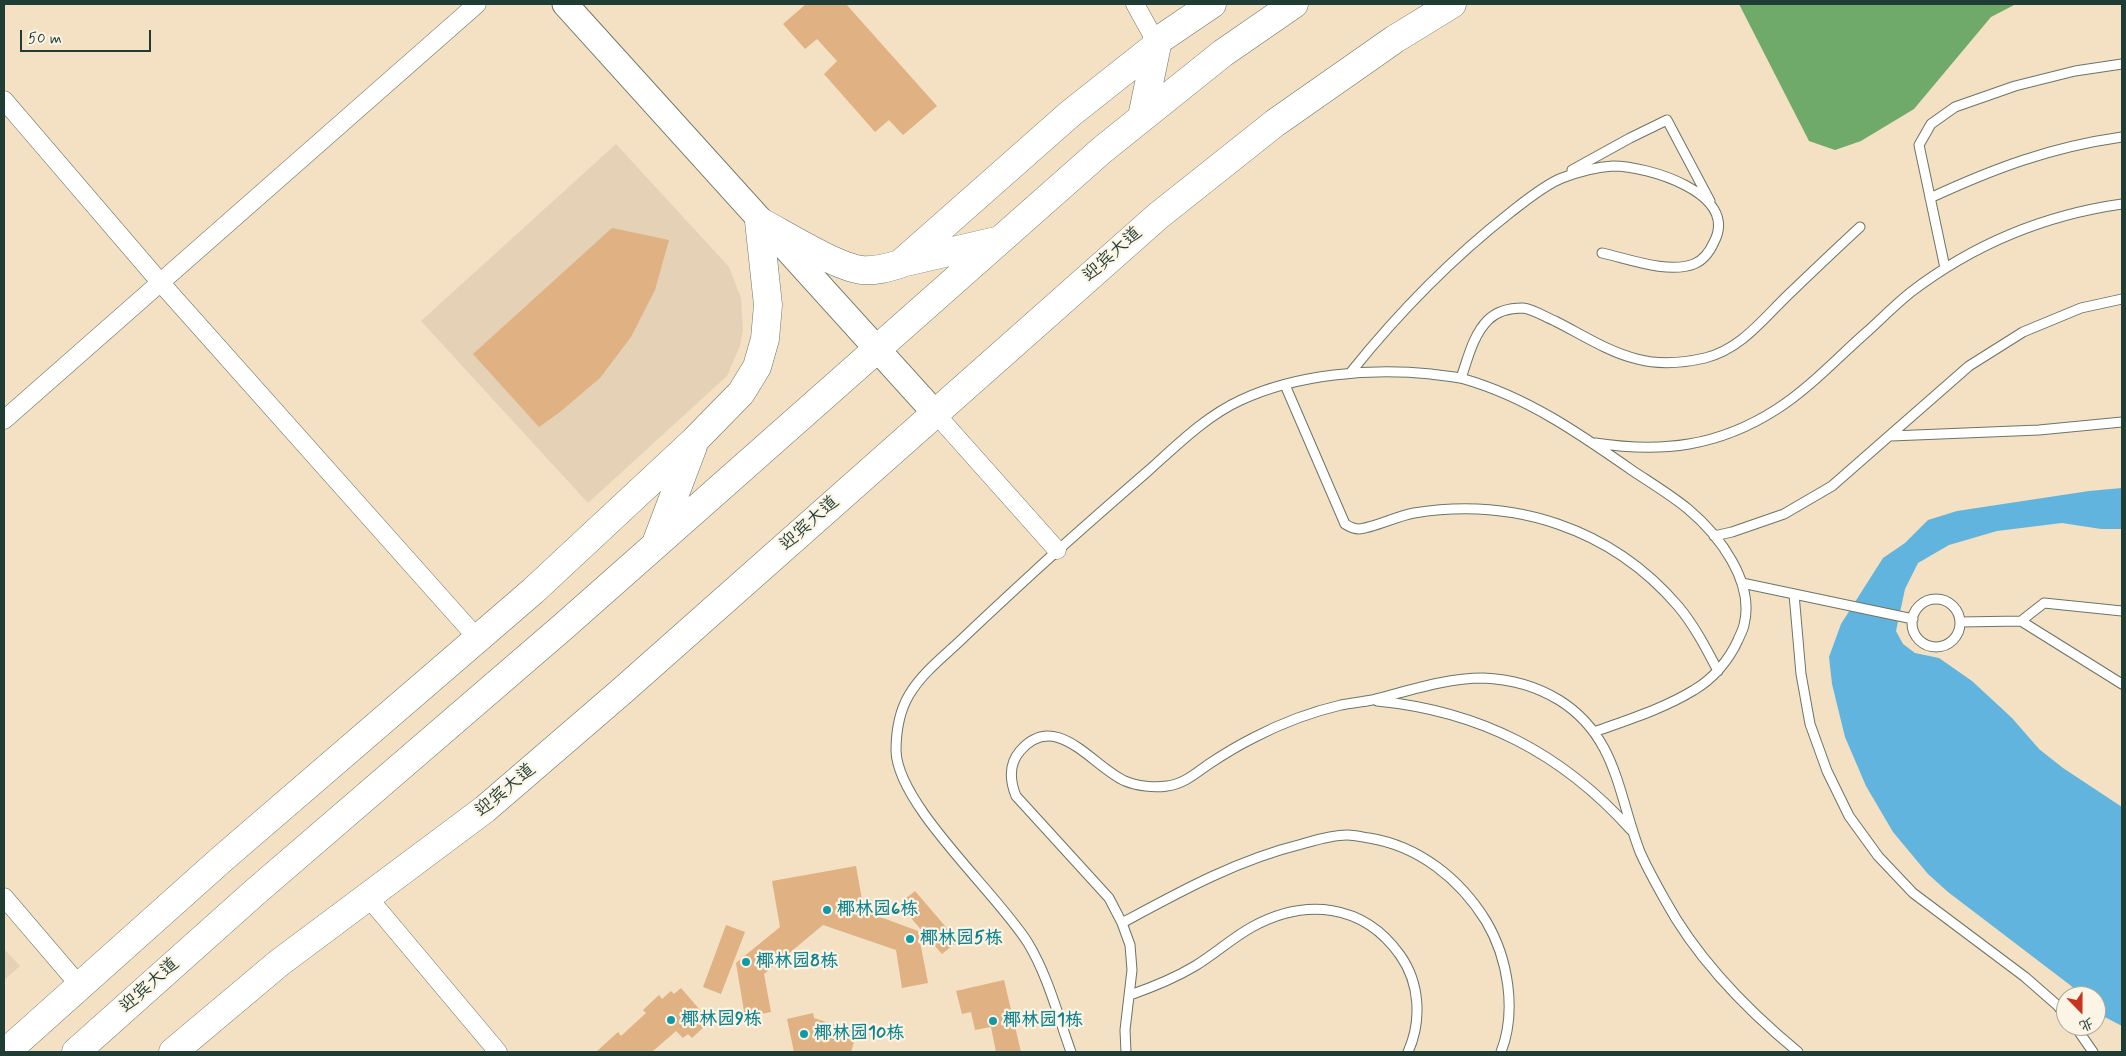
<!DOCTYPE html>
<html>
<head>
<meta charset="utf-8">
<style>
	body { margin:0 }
	#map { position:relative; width:2126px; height:1056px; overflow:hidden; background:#f4e0c3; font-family:Mynerve,"LXGW WenKai TC",sans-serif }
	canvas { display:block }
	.frame { position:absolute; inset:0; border:5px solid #1f3d34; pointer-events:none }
	.north { position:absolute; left:2056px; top:986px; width:50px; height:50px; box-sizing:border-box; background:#fcf5e5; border:1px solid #a4ab9e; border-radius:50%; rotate:158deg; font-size:14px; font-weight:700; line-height:20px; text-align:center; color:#1f3d34 }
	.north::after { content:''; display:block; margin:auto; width:18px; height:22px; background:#c8321e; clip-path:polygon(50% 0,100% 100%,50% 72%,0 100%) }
	.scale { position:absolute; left:20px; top:30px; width:131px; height:22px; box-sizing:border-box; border:2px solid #1f3d34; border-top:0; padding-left:6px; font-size:15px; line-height:18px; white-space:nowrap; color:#1f3d34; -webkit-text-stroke:4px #fcf5e5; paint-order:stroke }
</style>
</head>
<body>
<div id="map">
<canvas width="2126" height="1056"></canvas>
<div class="frame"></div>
<div class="north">北</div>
<div class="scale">50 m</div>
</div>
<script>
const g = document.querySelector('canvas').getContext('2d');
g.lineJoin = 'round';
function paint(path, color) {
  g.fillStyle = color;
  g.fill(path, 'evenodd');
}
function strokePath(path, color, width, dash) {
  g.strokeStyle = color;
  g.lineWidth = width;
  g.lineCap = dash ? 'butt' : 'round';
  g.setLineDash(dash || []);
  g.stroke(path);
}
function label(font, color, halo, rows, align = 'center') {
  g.font = font + ' Mynerve,"LXGW WenKai TC",sans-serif';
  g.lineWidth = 4.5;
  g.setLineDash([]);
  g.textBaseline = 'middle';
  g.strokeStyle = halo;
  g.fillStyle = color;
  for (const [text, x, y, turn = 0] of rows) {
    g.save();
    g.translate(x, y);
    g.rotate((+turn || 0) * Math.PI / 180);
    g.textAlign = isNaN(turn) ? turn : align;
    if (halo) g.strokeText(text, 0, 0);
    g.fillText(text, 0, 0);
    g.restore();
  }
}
const built = new Path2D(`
	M 616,144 L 729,267 L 741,298 L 743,330 L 740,346 L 727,376 L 588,503 L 421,321 Z
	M 4,949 L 20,966 L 4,980 Z`);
const forest = new Path2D(`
	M 1739,4 L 2016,4 L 1991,17 L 1914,109 L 1861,141 L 1835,150 L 1809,141 Z`);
const water = new Path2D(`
	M 2122,488 L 2122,529 L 2101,529 L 2062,523 L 1997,531 L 1949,545 L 1918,563 L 1905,589 L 1896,631 L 1903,644 L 1915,653 L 1939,658 L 1972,681 L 2012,718 L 2039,749 L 2063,768 L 2122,807 L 2122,1026 L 2097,1013 L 2096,996 L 2082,996 L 2070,985 L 1948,892 L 1928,874 L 1893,832 L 1866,786 L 1845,737 L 1832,684 L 1829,657 L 1841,624 L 1883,558 L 1905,543 L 1928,520 L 1957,511 L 2089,491 Z`);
const building = new Path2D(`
	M 806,4 L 846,4 L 937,106 L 903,135 L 889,120 L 875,132 L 824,74 L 837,61 L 817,39 L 805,49 L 783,24 Z
	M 612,228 L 669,240 L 655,290 L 631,337 L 600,378 L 560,412 L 539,427 L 473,354 Z
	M 856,866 L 864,911 L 918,931 L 928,983 L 902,988 L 896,950 L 823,925 L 764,974 L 771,1012 L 745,1017 L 736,963 L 780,927 L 772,881 Z
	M 915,891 L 958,941 L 942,954 L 899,904 Z
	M 726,925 L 745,932 L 721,994 L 703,987 Z
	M 1004,980 L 1021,1052 L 996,1052 L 991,1027 L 975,1030 L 971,1012 L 962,1014 L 956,991 Z
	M 681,988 L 706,1017 L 700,1023 L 704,1027 L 692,1038 L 688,1034 L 683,1038 L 676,1031 L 652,1052 L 596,1052 L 618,1032 L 621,1036 L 646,1013 L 643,1010 L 659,995 L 662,999 L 671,991 L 674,994 Z
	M 813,1013 L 814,1018 L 857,1032 L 851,1052 L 794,1052 L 787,1019 Z`);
const lane = new Path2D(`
	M 1572,170 L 1630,138 L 1667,120 L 1710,201
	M 1930,198 C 1995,168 2051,147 2122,137
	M 1945,268 L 1919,145 L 1931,124 L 1955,107 L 2015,86 L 2075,71 L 2122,64
	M 1351,372 C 1399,312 1451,259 1511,212 C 1525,201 1546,184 1562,178 C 1578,172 1596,167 1613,166 C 1647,166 1740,193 1714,242 C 1710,251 1704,260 1694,264 C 1668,274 1629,259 1602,253
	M 1461,378 C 1468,358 1473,335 1488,320 C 1497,311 1511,308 1523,308 C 1533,309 1545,317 1555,321 C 1581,334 1608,352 1637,359 C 1659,365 1683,363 1705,358 C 1741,349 1763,319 1788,295 C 1812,272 1836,249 1860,227
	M 1285,385 L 1345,524 C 1350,527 1353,529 1359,529 C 1373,528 1397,516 1414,513 C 1514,497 1611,528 1678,606 C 1694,625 1706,648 1718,671
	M 1891,436 L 2039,430 L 2122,422
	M 1595,443 C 1662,453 1718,447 1777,409 C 1810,388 1839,356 1869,330 C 1883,317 1896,304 1911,292 C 1974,244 2044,215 2122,204
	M 1714,536 L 1732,532 L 1784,514 L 1832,486 L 1969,366 L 2023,332 L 2081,308 L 2122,299
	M 1742,583 L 1913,619
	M 1794,594 L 1801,674 L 1810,724 L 1827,771 L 1849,816 L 1878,856 L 1913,893 L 2025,977 L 2057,1005 L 2066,1016
	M1912 623a24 24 0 1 1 48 0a24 24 0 1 1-48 0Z
	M 2122,611 L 2044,603 L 2021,621 L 2122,684
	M 1960,622 L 2021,621
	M 1377,701 C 1480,711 1562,753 1631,830
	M 1122,923 C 1181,891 1237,860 1302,844 C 1316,840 1332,835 1347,835 C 1354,835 1362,837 1369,838 C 1419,846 1460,879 1486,921 C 1508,958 1517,1011 1501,1052
	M 1130,995 C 1153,987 1175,978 1195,966 C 1215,954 1232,938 1252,927 C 1305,898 1363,903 1400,955 C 1420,983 1422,1021 1408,1052
	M 2075,1026 L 2093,1052
	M 1071,1052 C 1058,1016 1048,976 1028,943 C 997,893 898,806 896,751 C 896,731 899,712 909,695 C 922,673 943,657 961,640 C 985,617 1010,594 1035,571 C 1072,537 1110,504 1148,471 C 1177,445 1206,416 1241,400 C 1297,374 1370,368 1431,374 C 1442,376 1453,376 1464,379 C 1527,397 1580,434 1633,471 C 1651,483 1671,495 1688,509 C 1719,535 1755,582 1744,625 C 1743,630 1740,635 1738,640 C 1729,660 1713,679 1694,690 C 1663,709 1627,720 1594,732
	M 1126,1052 L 1125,1030 L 1132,970 L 1130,945 L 1122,923 L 1109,898 L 1016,796 C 1010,781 1008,765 1020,751 C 1056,709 1093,767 1125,781 C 1137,786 1154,788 1167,786 C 1184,784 1196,773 1209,764 C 1224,754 1239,745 1255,737 C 1282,723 1311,712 1341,705 C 1351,703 1362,702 1372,700 C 1408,691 1446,678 1483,678 C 1509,679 1536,686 1559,700 C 1617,736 1618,795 1640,852 C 1647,868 1656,884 1665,900 C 1697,959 1746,1009 1798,1052`);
const street = new Path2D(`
	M 1135,4 L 1156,42
	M 4,100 L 160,282 L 478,639
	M 935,413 L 1057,550
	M 4,420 L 477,4
	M 367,896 L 498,1052
	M 4,897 L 80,986`);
const secondary = new Path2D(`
	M 565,4 L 935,413`);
const primary = new Path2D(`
	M 1142,117 L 1157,45
	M 759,221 C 784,234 836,267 862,270 C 876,271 887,268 900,264 L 1071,113 L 1157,45 L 1156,42 L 1212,4
	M 906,262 L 996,241
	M 657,541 L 693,446
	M 6,1052 L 223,858 L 533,591 L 695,440 L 741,393 L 757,367 L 765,339 L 768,305 L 759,221
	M 76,1052 L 254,893 L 564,626 L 1102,150 L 1223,53 L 1294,4
	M 173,1052 L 279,963 L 485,809 L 622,691 L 1158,216 L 1275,123 L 1395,39 L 1452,4`);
const markers = [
	[827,910,5,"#0f9aa8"],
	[910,939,5,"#0f9aa8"],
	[746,962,5,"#0f9aa8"],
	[671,1020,5,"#0f9aa8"],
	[993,1021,5,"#0f9aa8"],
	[804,1034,5,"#0f9aa8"]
];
const streetNames = [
	["迎宾大道",1113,255,-42],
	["迎宾大道",810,524,-42],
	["迎宾大道",506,791,-40],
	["迎宾大道",150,986,-42]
];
const cultureNames = [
	["椰林园6栋",837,910],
	["椰林园5栋",920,939],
	["椰林园8栋",756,962],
	["椰林园9栋",681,1020],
	["椰林园1栋",1003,1021],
	["椰林园10栋",814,1034]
];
paint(built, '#e5d1b6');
paint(forest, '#6faa6a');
paint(water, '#61b4dd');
paint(building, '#e0b182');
strokePath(lane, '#6a7666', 11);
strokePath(street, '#6a7666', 19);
strokePath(secondary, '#6a7666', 27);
strokePath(primary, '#6a7666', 29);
strokePath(lane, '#fff', 9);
strokePath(street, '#fff', 18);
strokePath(secondary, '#fff', 25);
strokePath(primary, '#fff', 28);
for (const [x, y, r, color] of markers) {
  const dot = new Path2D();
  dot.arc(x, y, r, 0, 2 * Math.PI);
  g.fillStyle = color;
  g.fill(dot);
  strokePath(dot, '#fcf5e5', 2);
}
label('18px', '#1f3d34', '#fcf5e5', streetNames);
label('bold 18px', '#0d838f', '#fcf5e5', cultureNames, 'left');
</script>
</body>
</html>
